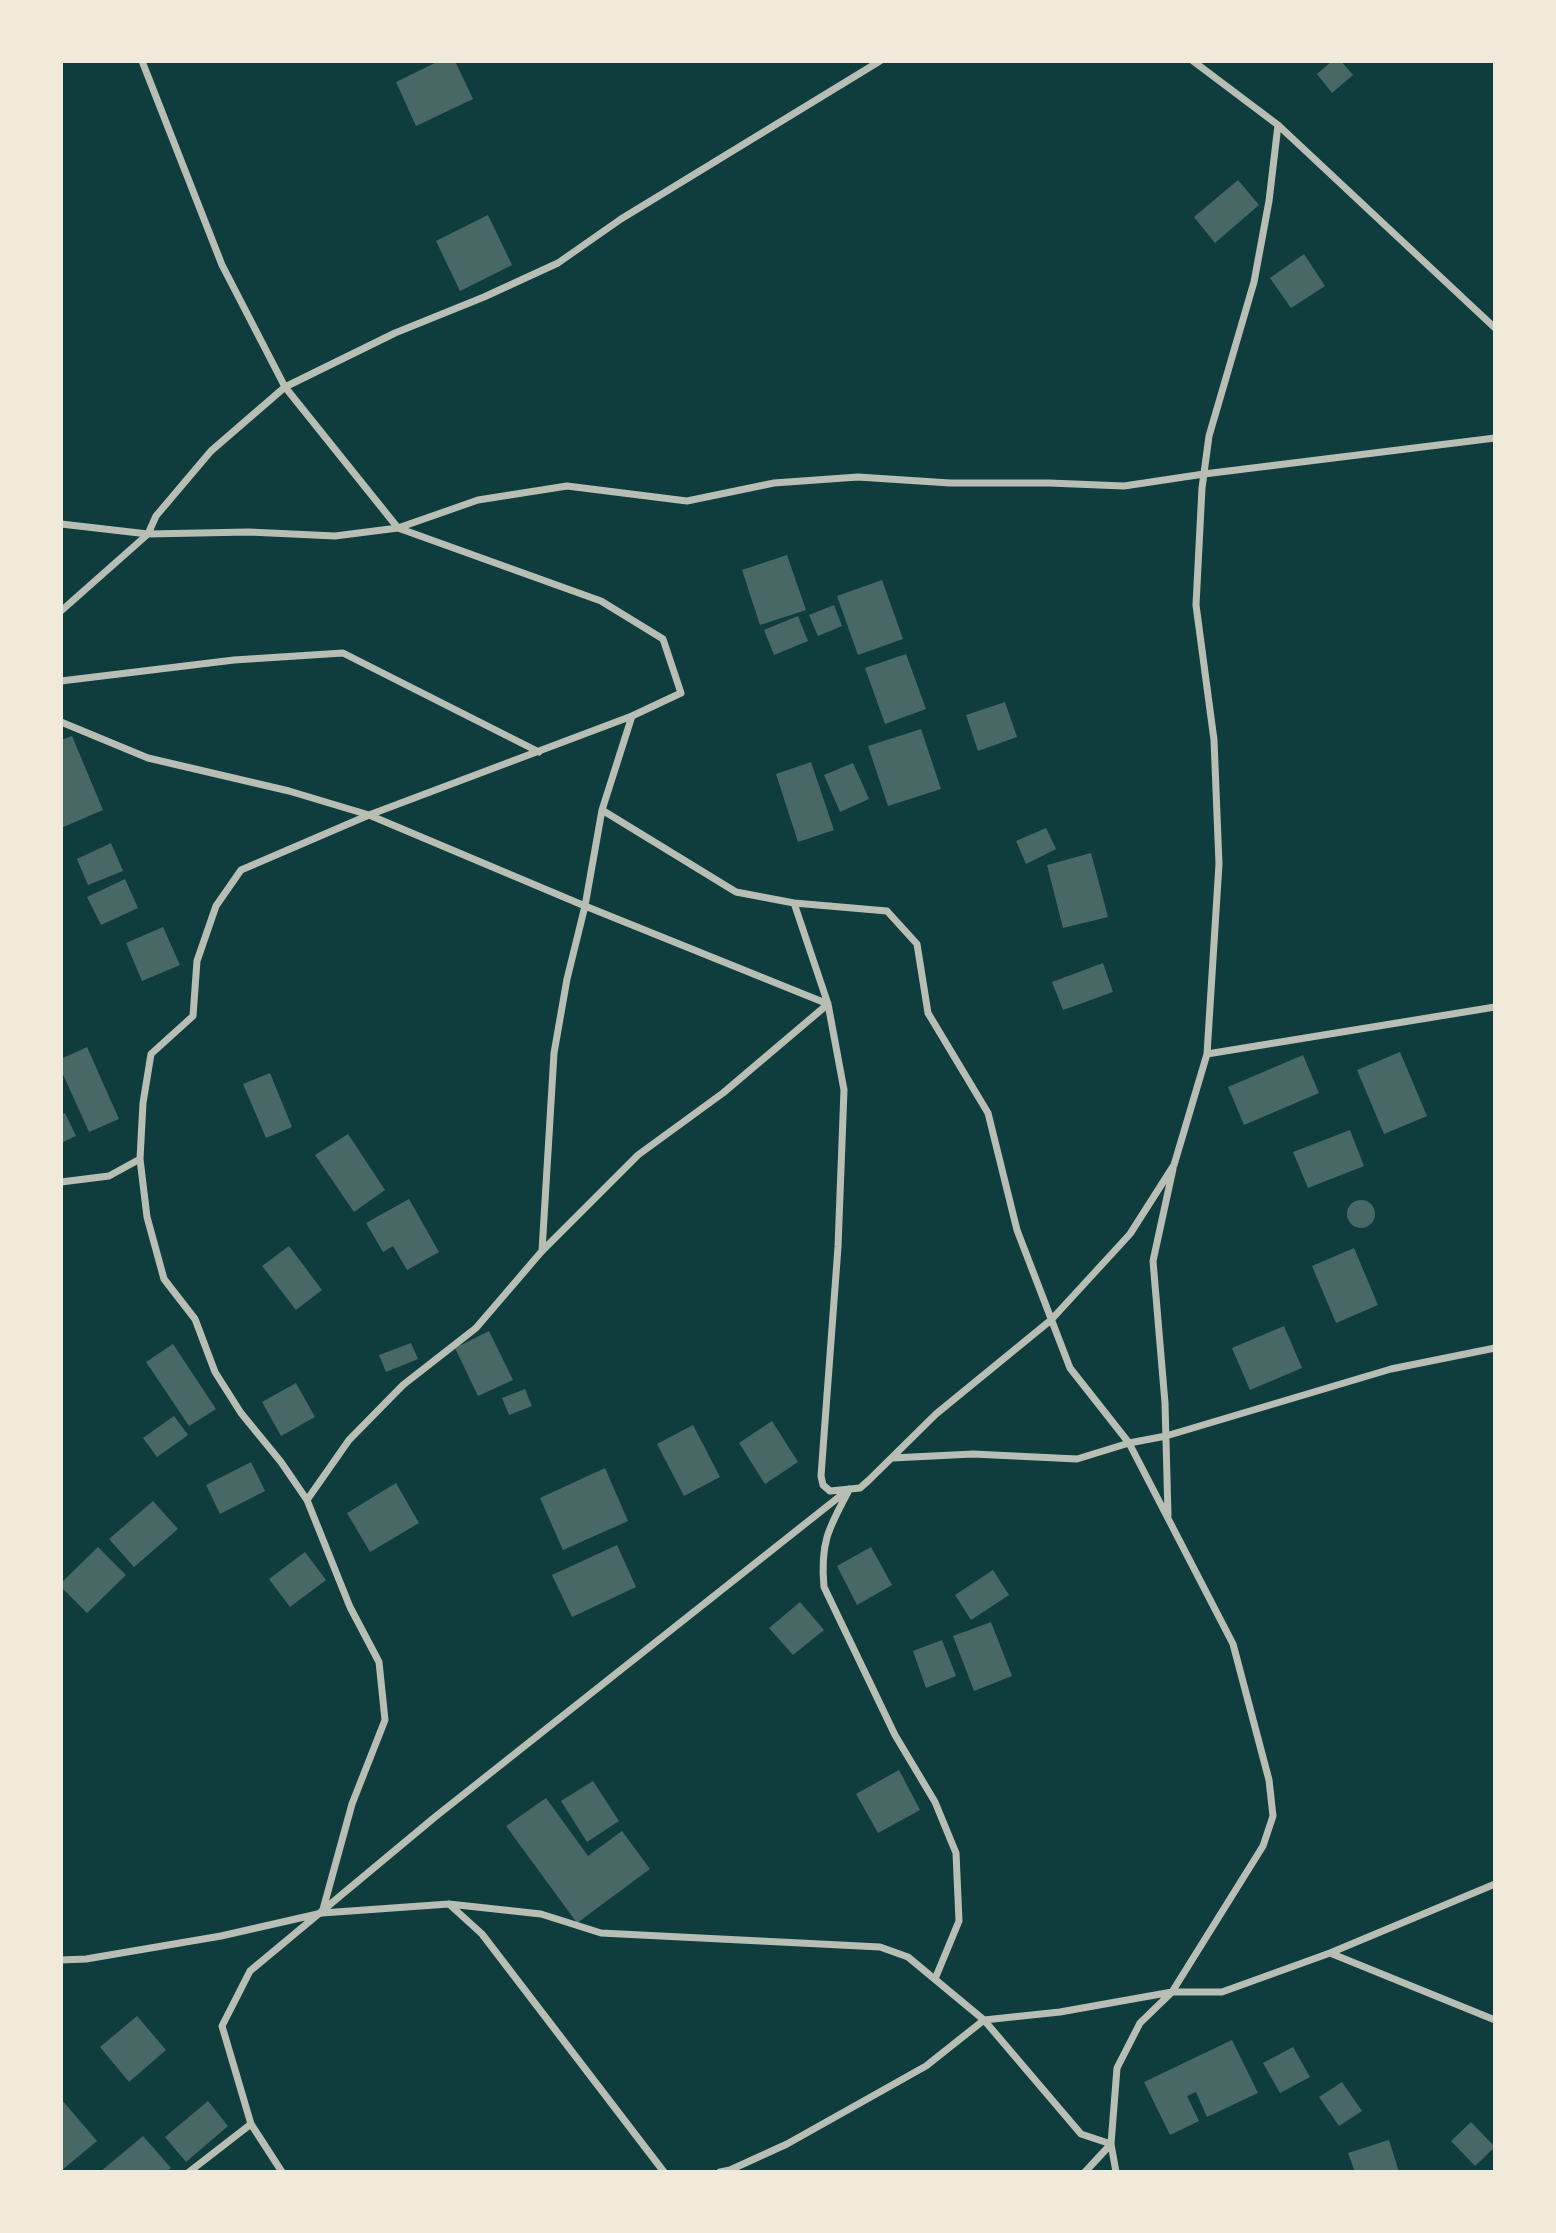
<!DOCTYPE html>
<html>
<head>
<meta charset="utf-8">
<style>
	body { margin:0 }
	#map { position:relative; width:1556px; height:2233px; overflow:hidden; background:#0f3d3e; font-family:Lato,sans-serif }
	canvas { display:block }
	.frame { position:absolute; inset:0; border:63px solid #f1e9da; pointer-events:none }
</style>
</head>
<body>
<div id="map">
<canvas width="1556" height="2233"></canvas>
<div class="frame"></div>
</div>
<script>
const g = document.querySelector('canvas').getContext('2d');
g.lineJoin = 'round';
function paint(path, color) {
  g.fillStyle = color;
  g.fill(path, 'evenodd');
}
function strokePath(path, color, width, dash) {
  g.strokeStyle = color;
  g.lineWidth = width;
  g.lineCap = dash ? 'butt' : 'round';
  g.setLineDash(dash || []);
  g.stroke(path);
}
const building = new Path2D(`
	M 439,61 L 455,61 L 473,99 L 416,126 L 396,82 Z
	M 1332,61 L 1341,61 L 1353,75 L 1332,93 L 1317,74 Z
	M 1238,180 L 1259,205 L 1215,243 L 1194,217 Z
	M 488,215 L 512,265 L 460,291 L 436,241 Z
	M 1304,254 L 1325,286 L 1291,308 L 1270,278 Z
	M 787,555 L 806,610 L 760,625 L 742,570 Z
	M 882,580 L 903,639 L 858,655 L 837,596 Z
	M 834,605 L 842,626 L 818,636 L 809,615 Z
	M 798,616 L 808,641 L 774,655 L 764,630 Z
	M 906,654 L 926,709 L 885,724 L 865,668 Z
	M 1005,702 L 1017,737 L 978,751 L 966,715 Z
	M 921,729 L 941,789 L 888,806 L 868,746 Z
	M 72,736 L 103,810 L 61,828 L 61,740 Z
	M 811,762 L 834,830 L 798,842 L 776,774 Z
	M 853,763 L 869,799 L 840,812 L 824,775 Z
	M 1046,828 L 1056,849 L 1026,864 L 1016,841 Z
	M 111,843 L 123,871 L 88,885 L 77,859 Z
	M 1091,853 L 1108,917 L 1063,928 L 1047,865 Z
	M 125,879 L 138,908 L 101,925 L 87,897 Z
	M 163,927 L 180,965 L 142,981 L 126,943 Z
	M 1103,963 L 1113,992 L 1063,1010 L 1052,982 Z
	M 87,1047 L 119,1119 L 89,1132 L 61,1070 L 61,1059 Z
	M 1400,1052 L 1427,1116 L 1384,1134 L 1357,1070 Z
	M 1303,1055 L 1319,1093 L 1244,1125 L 1228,1087 Z
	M 270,1073 L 292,1127 L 266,1138 L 243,1084 Z
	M 65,1113 L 76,1136 L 61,1143 L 61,1115 Z
	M 1350,1130 L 1364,1166 L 1308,1188 L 1293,1152 Z
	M 348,1134 L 385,1190 L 354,1212 L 315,1155 Z
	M 409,1199 L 439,1252 L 407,1270 L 393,1246 L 383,1252 L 366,1223 Z
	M1347 1214a14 14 0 1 1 28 0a14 14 0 1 1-28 0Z
	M 289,1246 L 322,1290 L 296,1310 L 262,1266 Z
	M 1354,1248 L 1378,1305 L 1336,1323 L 1312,1266 Z
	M 1284,1326 L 1302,1368 L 1250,1390 L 1232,1348 Z
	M 489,1331 L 513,1380 L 478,1396 L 455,1348 Z
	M 411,1343 L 418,1359 L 386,1372 L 379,1355 Z
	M 173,1344 L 216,1409 L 189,1426 L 146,1362 Z
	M 296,1383 L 315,1417 L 281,1436 L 262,1402 Z
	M 525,1389 L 532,1406 L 509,1415 L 502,1398 Z
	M 174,1416 L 188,1435 L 157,1457 L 143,1438 Z
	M 772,1421 L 798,1462 L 765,1484 L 739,1443 Z
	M 693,1425 L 720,1477 L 684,1496 L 657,1444 Z
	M 251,1462 L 265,1491 L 220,1514 L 206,1485 Z
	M 605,1468 L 628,1521 L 563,1550 L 540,1498 Z
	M 396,1483 L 419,1523 L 370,1552 L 347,1513 Z
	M 153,1501 L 178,1529 L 134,1567 L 109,1539 Z
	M 617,1545 L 636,1587 L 572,1617 L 552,1575 Z
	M 98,1547 L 126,1575 L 87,1613 L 61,1587 L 61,1583 Z
	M 871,1547 L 892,1585 L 857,1605 L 837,1566 Z
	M 305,1552 L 326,1580 L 290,1607 L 269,1579 Z
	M 993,1570 L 1009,1595 L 971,1620 L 955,1595 Z
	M 800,1602 L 824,1630 L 793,1655 L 769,1628 Z
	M 991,1622 L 1012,1676 L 974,1691 L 953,1636 Z
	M 942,1640 L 956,1676 L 926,1688 L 913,1651 Z
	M 899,1770 L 920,1810 L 878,1833 L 856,1794 Z
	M 593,1781 L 619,1821 L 587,1842 L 561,1801 Z
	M 546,1798 L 588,1856 L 622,1831 L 650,1869 L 577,1923 L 506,1826 Z
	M 137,2016 L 166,2050 L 129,2082 L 100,2047 Z
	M 1232,2040 L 1258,2093 L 1207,2117 L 1196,2092 L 1187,2096 L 1199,2121 L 1170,2135 L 1144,2082 Z
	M 1293,2047 L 1310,2077 L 1280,2093 L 1263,2063 Z
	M 1342,2082 L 1362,2111 L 1339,2126 L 1319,2097 Z
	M 61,2099 L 97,2141 L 61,2171 Z
	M 208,2101 L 228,2126 L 186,2162 L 165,2137 Z
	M 1471,2122 L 1495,2147 L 1475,2166 L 1451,2141 Z
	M 143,2136 L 171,2168 L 166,2172 L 100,2172 Z
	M 1389,2140 L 1399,2172 L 1355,2172 L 1348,2153 Z`);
const minor = new Path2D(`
	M 142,61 L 222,265 L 285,387 L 398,528 L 601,601 L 663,639 L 681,693 L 632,716 L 602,810 L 736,892 L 794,903 L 828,1004 L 844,1090 L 838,1247 L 821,1476 L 823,1485 L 830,1491 L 860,1488 L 868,1481 L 936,1414 L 1051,1320 L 1130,1234 L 1174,1165 L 1207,1054 L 1219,864 L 1214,740 L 1196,605 L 1202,488 L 1209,436 L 1254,282 L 1269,201 L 1278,125
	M 1193,61 L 1278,125 L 1495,328
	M 61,524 L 148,534 L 249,532 L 335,536 L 398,528 L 478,500 L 567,486 L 687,501 L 774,483 L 858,477 L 950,483 L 1049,483 L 1124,486 L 1204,474 L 1495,438
	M 61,611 L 148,534 L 156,516 L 211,451 L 285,387 L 395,333 L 484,297 L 558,263 L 621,219 L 880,61
	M 61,681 L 234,660 L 343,653 L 539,752
	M 61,722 L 148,758 L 289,791 L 369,815 L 585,906 L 828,1004 L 723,1093 L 638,1155 L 542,1251 L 476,1328 L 403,1385 L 349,1440 L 307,1500 L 350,1607 L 379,1662 L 385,1720 L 352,1804 L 322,1913
	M 794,903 L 887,911 L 917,944 L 928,1013 L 988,1113 L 1017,1230 L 1070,1368 L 1129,1443 L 1233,1644 L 1269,1780 L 1273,1816 L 1263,1846 L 1172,1992 L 1140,2023 L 1117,2068 L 1111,2144 L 1116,2172
	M 1207,1054 L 1495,1007
	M 140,1159 L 147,1217 L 164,1279 L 195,1319 L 215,1372 L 241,1413 L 281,1462 L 307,1500
	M 61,1182 L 109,1176 L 140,1159 L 143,1103 L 151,1054 L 193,1016 L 197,961 L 216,906 L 241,870 L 369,815 L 632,716
	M 542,1251 L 554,1053 L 567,979 L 585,906 L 602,810
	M 892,1458 L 973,1454 L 1077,1459 L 1129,1443 L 1166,1436 L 1391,1369 L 1495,1348
	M 848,1492 C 828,1529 820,1544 824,1587 L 895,1735 L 935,1802 L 956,1853 L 959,1921 L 935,1979
	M 1168,1515 L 1165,1403 L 1153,1261 L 1173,1169
	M 449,1904 L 482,1934 L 664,2172
	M 1330,1953 L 1495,2020
	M 61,1960 L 86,1959 L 221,1936 L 322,1913 L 449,1904 L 541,1914 L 601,1933 L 880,1947 L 908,1957 L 984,2020 L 1081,2134 L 1111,2144
	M 251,2124 L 282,2172
	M 189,2172 L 251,2124 L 222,2026 L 250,1971 L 435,1817 L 849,1489
	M 720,2172 L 730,2170 L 787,2144 L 926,2066 L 984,2020 L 1060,2012 L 1172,1992 L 1222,1992 L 1330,1953 L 1495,1884
	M 1085,2172 L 1111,2144`);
paint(building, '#486865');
strokePath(minor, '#b8beb3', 7);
</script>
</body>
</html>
